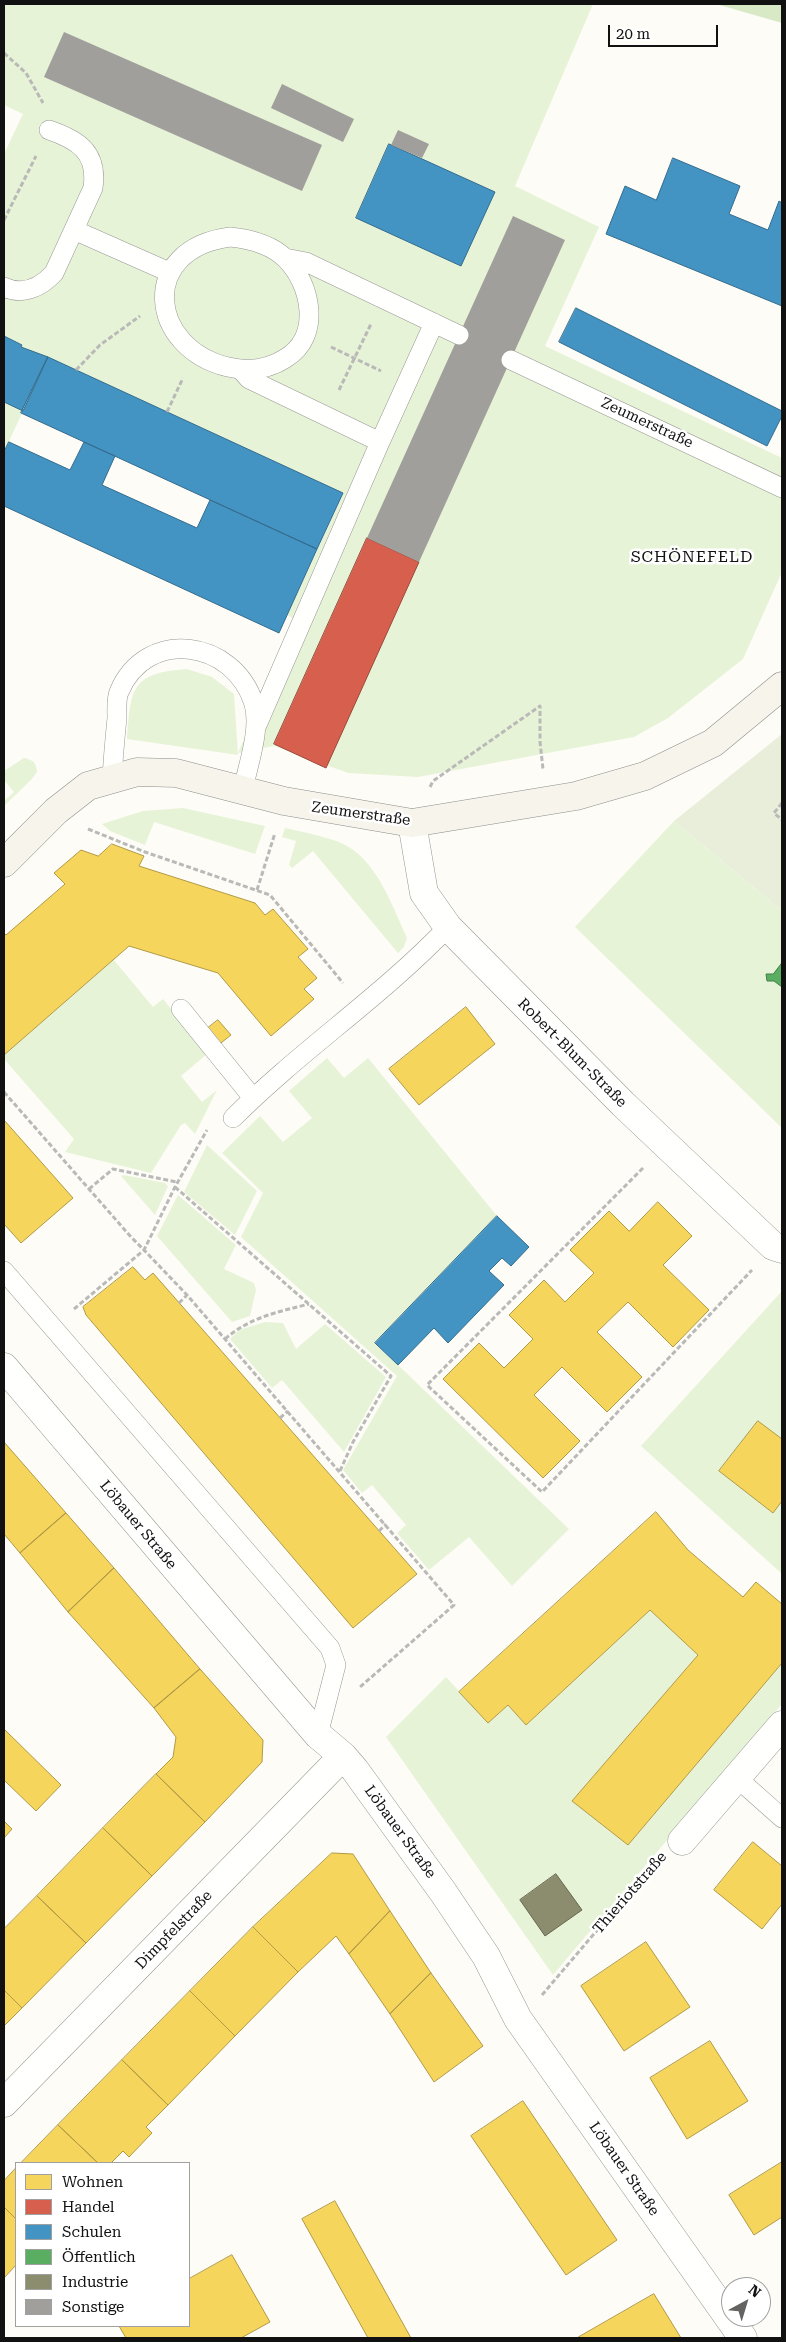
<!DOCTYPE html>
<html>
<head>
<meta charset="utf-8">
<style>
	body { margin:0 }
	#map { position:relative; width:786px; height:2342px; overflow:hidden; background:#fdfcf7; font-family:"Roboto Serif",serif }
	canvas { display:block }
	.frame { position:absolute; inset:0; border:5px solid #111; pointer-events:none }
	.legend { position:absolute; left:15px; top:2162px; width:175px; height:165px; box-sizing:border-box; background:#fff; border:1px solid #a0a0a0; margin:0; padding:6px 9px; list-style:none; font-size:15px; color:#111 }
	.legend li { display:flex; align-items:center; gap:10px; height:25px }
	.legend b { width:25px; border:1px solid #a0a0a0 }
	.north { position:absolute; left:721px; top:2277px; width:50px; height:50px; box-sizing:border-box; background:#fff; border:1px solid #a0a0a0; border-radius:50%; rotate:39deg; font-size:14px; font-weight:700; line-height:20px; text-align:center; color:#111 }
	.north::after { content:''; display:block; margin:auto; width:18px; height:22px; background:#646362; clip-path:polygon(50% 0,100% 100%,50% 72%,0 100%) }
	.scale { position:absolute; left:608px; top:25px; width:110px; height:22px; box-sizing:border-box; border:2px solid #111; border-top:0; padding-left:6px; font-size:15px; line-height:18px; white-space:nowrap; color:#111; -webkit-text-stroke:4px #fff; paint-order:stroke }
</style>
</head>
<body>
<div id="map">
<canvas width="786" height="2342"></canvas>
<div class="frame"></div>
<ul class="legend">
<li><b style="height:14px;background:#f6d55c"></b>Wohnen</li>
<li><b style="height:14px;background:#d6604d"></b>Handel</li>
<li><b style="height:14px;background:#4393c3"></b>Schulen</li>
<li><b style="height:14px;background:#5aae61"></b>Öffentlich</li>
<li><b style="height:14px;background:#8c8c6e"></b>Industrie</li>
<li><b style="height:14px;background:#a19f9c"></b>Sonstige</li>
</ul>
<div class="north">N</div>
<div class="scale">20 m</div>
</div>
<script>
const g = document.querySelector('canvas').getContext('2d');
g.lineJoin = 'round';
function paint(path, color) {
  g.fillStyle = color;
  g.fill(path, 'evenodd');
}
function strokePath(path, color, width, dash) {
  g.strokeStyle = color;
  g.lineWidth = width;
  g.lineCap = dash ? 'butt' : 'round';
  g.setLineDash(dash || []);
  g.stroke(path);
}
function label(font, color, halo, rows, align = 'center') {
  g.font = font + ' "Roboto Serif",serif';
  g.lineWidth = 5;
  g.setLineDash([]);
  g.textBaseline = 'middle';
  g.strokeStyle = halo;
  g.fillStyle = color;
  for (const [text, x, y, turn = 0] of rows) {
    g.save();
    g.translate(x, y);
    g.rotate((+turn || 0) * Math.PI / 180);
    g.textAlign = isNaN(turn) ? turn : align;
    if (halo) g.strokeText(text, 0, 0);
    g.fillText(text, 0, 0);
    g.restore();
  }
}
const green = new Path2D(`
	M 4,4 L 593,4 L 515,186 L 599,227 L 545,346 L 782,458 L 782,572 L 743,659 L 668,718 L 634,737 L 418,777 L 348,773 L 274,746 L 238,753 L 296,620 L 287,615 L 343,494 L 48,357 L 4,452 L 4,154 L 23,114 L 4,105 Z
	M 187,669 L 212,677 L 234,694 L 238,755 L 127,739 C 131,688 131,673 187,669 Z
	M 24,758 C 33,760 36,762 37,772 L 31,780 L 4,806 L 4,801 L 14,792 L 4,780 L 4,771 Z
	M 183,808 L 265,826 L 255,854 L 154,822 L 145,845 L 110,831 L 102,824 L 143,811 Z
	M 674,821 L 782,911 L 782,1128 L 575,927 Z
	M 285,828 C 306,833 334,837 352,849 C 380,869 393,908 407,938 L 404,947 L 398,953 L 313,851 L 292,868 L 289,865 L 296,841 L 282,837 Z
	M 113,959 L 153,1007 L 163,999 L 207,1054 L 181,1076 L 202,1102 L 217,1090 L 195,1134 L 185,1123 L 181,1125 L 151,1173 L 65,1152 L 74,1139 L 4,1059 L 4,1055 Z
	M 327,1058 L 344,1078 L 368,1058 L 497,1216 L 375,1343 L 569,1529 L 512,1586 L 469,1537 L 429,1570 L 397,1533 L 406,1525 L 372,1485 L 362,1493 L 343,1470 L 397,1376 L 241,1237 L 263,1193 L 222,1153 L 260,1116 L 283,1142 L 312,1118 L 289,1091 Z
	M 207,1145 L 257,1191 L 235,1235 L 184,1192 Z
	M 124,1175 L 165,1183 L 168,1186 L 155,1215 L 121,1176 Z
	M 178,1195 L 236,1245 L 224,1269 L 254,1283 L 256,1290 L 250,1316 L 232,1322 L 157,1236 Z
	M 782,1291 L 782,1574 L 641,1446 Z
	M 265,1322 L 283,1323 L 296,1349 L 325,1324 L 386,1377 L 344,1452 L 282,1380 L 272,1388 L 230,1339 L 239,1330 Z
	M 650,1610 L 698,1655 L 572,1801 L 628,1845 L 782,1663 L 782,1704 L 553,1975 L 386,1737 L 446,1677 L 488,1723 L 508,1705 L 526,1725 Z`);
const forest = new Path2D(`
	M 716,4 L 782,4 L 782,23 Z`);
const cemetery = new Path2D(`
	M 782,734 L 782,911 L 674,821 Z`);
const homes = new Path2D(`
	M 112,844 L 144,856 L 139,866 L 255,903 L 265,915 L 273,909 L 308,949 L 298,957 L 317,978 L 304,989 L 314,999 L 271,1036 L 218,973 L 129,946 L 4,1055 L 4,933 L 6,935 L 65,884 L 54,873 L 81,850 L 98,856 Z
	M 466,1007 L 495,1044 L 419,1105 L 389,1069 Z
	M 218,1020 L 231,1035 L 207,1054 L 194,1039 Z
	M 4,1120 L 73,1198 L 21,1243 L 4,1224 Z
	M 658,1202 L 692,1236 L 663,1265 L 709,1310 L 673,1347 L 628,1302 L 597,1332 L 642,1377 L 607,1412 L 562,1367 L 534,1395 L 580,1441 L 543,1478 L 443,1379 L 479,1343 L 504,1368 L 533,1339 L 509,1315 L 544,1280 L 565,1302 L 594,1273 L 570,1250 L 609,1211 L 629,1231 Z
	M 133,1267 L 145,1280 L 153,1273 L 417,1574 L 353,1628 L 86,1315 L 83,1307 Z
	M 758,1421 L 782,1439 L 782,1501 L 773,1513 L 719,1471 Z
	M 4,1442 L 66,1513 L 20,1553 L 4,1534 Z
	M 656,1512 L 688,1550 L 743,1597 L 756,1582 L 782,1604 L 782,1663 L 628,1845 L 572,1801 L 698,1655 L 650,1610 L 526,1725 L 508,1705 L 488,1723 L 459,1692 Z
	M 66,1513 L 114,1568 L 68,1612 L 20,1553 Z
	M 114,1568 L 200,1669 L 154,1708 L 68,1612 Z
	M 200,1669 L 263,1740 L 262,1762 L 205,1822 L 156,1774 L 173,1757 L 176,1737 L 154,1708 Z
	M 4,1729 L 61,1785 L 36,1811 L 4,1780 Z
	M 156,1774 L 205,1822 L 152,1876 L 103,1828 Z
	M 4,1821 L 12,1829 L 4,1838 Z
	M 103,1828 L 152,1876 L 86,1943 L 37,1896 Z
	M 753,1842 L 782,1866 L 782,1904 L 762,1929 L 714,1890 Z
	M 332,1853 L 353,1854 L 390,1911 L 349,1954 L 336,1936 L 298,1972 L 253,1927 Z
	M 37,1896 L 86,1943 L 22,2008 L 4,1990 L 4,1929 Z
	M 390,1911 L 431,1973 L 390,2014 L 349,1954 Z
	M 253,1927 L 298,1972 L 235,2036 L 190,1991 Z
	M 646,1942 L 690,2007 L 624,2051 L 581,1986 Z
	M 431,1973 L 483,2046 L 434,2082 L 390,2014 Z
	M 4,1990 L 22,2008 L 4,2026 Z
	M 190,1991 L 235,2036 L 168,2105 L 122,2060 Z
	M 710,2041 L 748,2101 L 687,2139 L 650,2078 Z
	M 122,2060 L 168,2105 L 146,2127 L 152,2133 L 129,2157 L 123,2151 L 111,2163 L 98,2163 L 58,2125 Z
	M 523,2101 L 617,2240 L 566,2275 L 471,2136 Z
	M 58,2125 L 98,2163 L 21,2163 Z
	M 782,2162 L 782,2217 L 754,2235 L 729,2195 Z
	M 16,2168 L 16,2219 L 4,2207 L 4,2181 Z
	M 335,2201 L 411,2338 L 368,2338 L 302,2219 Z
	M 4,2207 L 16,2219 L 16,2265 L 4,2278 Z
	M 232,2255 L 270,2322 L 241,2338 L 126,2338 L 119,2326 L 189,2326 L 189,2279 Z
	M 654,2294 L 681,2338 L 577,2338 Z`);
const shops = new Path2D(`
	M 367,538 L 419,562 L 326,768 L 274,744 Z`);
const schools = new Path2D(`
	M 389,144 L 495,192 L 461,266 L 356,218 Z
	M 673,158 L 740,186 L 729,214 L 768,230 L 779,201 L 782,203 L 782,306 L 606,234 L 625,186 L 656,200 Z
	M 576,308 L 782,411 L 782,416 L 767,446 L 559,342 Z
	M 4,336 L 22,345 L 21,347 L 48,357 L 23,411 L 4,402 Z
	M 48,357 L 343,493 L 317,549 L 21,413 Z
	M 9,442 L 70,470 L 84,442 L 115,456 L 102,485 L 197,528 L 210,500 L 317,549 L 279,633 L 4,506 L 4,452 Z
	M 497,1216 L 529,1247 L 511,1266 L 502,1258 L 489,1271 L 504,1285 L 448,1343 L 434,1328 L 398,1365 L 375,1343 Z`);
const public = new Path2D(`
	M 782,963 L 782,987 L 774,981 L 767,981 L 766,974 L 773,974 Z`);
const industry = new Path2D(`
	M 556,1874 L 582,1910 L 545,1936 L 520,1900 Z`);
const building = new Path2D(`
	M 64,32 L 322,145 L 302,191 L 44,77 Z
	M 282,84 L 354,119 L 343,142 L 271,108 Z
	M 398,130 L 429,144 L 422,158 L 391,145 Z
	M 513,216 L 565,240 L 419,562 L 367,538 Z`);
const path = new Path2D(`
	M 4,53 L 26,73 L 43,103
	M 4,220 L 36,156
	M 331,347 L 381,371
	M 76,370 L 100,345 L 140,316
	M 339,390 L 371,324
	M 167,412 L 183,378
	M 430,787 L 433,781 L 540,706 L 540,742 L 543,769
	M 782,803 L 774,813 L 782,820
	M 88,829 L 145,852 L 270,895 L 343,983
	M 257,890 L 275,833
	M 4,1092 L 131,1237 L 144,1250 L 175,1187 L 207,1130
	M 643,1168 L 427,1385 L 542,1492 L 752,1270
	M 175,1187 L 391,1376 L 353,1442 L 340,1471
	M 89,1189 L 113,1169 L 177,1182
	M 179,1303 L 187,1295 L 454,1605 L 360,1687
	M 74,1309 L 144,1250 L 187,1295
	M 225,1339 C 250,1317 278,1312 309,1304
	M 280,1418 L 288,1411
	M 379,1531 L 386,1524
	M 542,1995 L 656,1861`);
const service = new Path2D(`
	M 74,230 L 169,272
	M 230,237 C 250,239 271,244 286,259 C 311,284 322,336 286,358 C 269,369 249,372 228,367 C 148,348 138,249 230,237 Z
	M 285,258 L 306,262 L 459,335
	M 4,287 C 23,296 41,287 54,273 L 93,188 C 98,153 79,140 49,130
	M 511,360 L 782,488
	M 240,369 L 249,379 L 380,442 L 434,323
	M 257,725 L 380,442
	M 112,779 C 113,759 115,738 117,718 C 117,710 116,699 119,692 C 146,627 234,639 254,704 C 261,730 248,764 243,790
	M 181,1009 L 253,1098
	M 233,1118 C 301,1050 381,997 448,927
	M 4,1271 L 330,1648 L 336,1665 L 318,1735
	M 737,1778 L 782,1818`);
const minor = new Path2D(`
	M 412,823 L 424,893 L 448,927 L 623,1104 L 773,1246 L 782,1249
	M 4,1367 L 318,1735 L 343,1756 L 355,1770 L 443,1892 L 486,1956 L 518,2019 L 743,2338
	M 682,1841 L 782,1725
	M 4,2103 L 343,1756`);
const secondary = new Path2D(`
	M 4,863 L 56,811 L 88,786 L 137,772 L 176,773 L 284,801 L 412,823 L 576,796 L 645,776 L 713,743 L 782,686`);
const streetNames = [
	["Zeumerstraße",647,423,25],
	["Zeumerstraße",361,814,8],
	["Robert-Blum-Straße",572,1053,45],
	["Löbauer Straße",138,1525,50],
	["Löbauer Straße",400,1832,54],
	["Thieriotstraße",630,1893,-49],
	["Dimpfelstraße",174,1930,-46],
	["Löbauer Straße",624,2169,55]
];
const neighbourhoodNames = [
	["SCHÖNEFELD",692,557]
];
paint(green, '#e7f3d7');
paint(forest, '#d8eac5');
paint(cemetery, '#e9eedb');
paint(homes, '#f6d55c');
strokePath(homes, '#b19a46', 1);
paint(shops, '#d6604d');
strokePath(shops, '#9b483b', 1);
paint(schools, '#4393c3');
strokePath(schools, '#346c8e', 1);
paint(public, '#5aae61');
strokePath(public, '#447f49', 1);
paint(industry, '#8c8c6e');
strokePath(industry, '#676752', 1);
paint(building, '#a19f9c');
strokePath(service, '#979795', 20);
strokePath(minor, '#979795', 29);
strokePath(secondary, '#8e8d8b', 29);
strokePath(path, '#b9b9b8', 3, [5, 2.5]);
strokePath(service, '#fffffe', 19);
strokePath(minor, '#fffffe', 28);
strokePath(secondary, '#f6f4eb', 28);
label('15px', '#111', '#fff', streetNames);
g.letterSpacing = '1px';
label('16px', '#111', '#fff', neighbourhoodNames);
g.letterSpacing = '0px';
</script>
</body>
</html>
